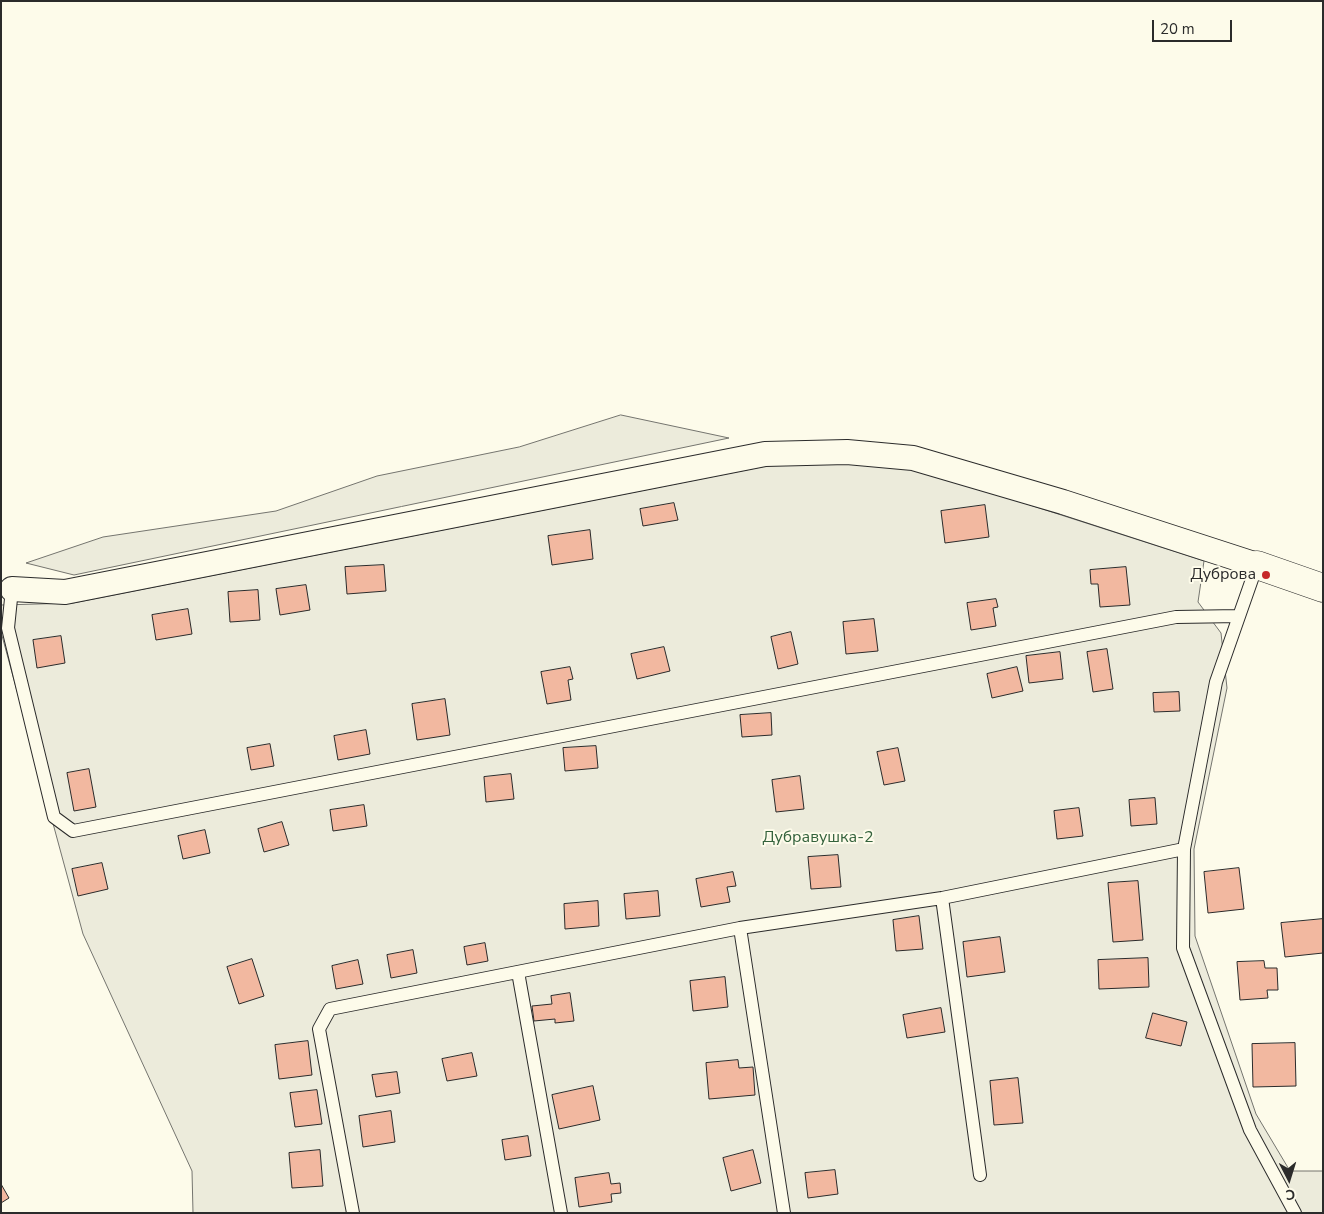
<!DOCTYPE html>
<html>
<head>
<meta charset="utf-8">
<style>
	body { margin:0 }
	#map { position:relative; width:1324px; height:1214px; overflow:hidden; background:#fdfbea; font-family:"Nunito Sans",sans-serif }
	canvas { display:block }
	.frame { position:absolute; inset:0; border:2px solid #2b2b2b; pointer-events:none }
	.north { position:absolute; left:1264px; top:1154px; width:50px; height:50px; -webkit-text-stroke:4px #fdfbea; paint-order:stroke; rotate:175deg; font-size:14px; font-weight:700; line-height:20px; text-align:center; color:#2b2b2b }
	.north::after { content:''; display:block; margin:auto; width:18px; height:22px; background:#2b2b2b; clip-path:polygon(50% 0,100% 100%,50% 72%,0 100%) }
	.scale { position:absolute; left:1152px; top:20px; width:80px; height:22px; box-sizing:border-box; border:2px solid #2b2b2b; border-top:0; padding-left:6px; font-size:15px; line-height:18px; white-space:nowrap; color:#2b2b2b; -webkit-text-stroke:4px #fdfbea; paint-order:stroke }
</style>
</head>
<body>
<div id="map">
<canvas width="1324" height="1214"></canvas>
<div class="frame"></div>
<div class="north">С</div>
<div class="scale">20 m</div>
</div>
<script>
const g = document.querySelector('canvas').getContext('2d');
g.lineJoin = 'round';
function paint(path, color) {
  g.fillStyle = color;
  g.fill(path, 'evenodd');
}
function strokePath(path, color, width, dash) {
  g.strokeStyle = color;
  g.lineWidth = width;
  g.lineCap = dash ? 'butt' : 'round';
  g.setLineDash(dash || []);
  g.stroke(path);
}
function label(font, color, halo, rows, align = 'center') {
  g.font = font + ' "Nunito Sans",sans-serif';
  g.lineWidth = 4;
  g.setLineDash([]);
  g.textBaseline = 'middle';
  g.strokeStyle = halo;
  g.fillStyle = color;
  for (const [text, x, y, turn = 0] of rows) {
    g.save();
    g.translate(x, y);
    g.rotate((+turn || 0) * Math.PI / 180);
    g.textAlign = isNaN(turn) ? turn : align;
    if (halo) g.strokeText(text, 0, 0);
    g.fillText(text, 0, 0);
    g.restore();
  }
}
const green = new Path2D(`
	M 621,415 L 729,438 L 74,575 L 26,563 L 103,537 L 276,511 L 377,476 L 519,447 Z
	M 844,459 L 909,466 L 1204,561 L 1198,602 L 1221,633 L 1227,688 L 1194,849 L 1195,936 L 1256,1114 L 1290,1171 L 1323,1171 L 1323,1213 L 193,1213 L 192,1171 L 83,934 L 1,632 L 1,605 L 73,603 L 766,466 Z`);
const building = new Path2D(`
	M 674,503 L 678,520 L 643,526 L 640,509 Z
	M 985,505 L 989,537 L 945,543 L 941,511 Z
	M 590,530 L 593,559 L 552,565 L 548,536 Z
	M 384,565 L 386,591 L 347,594 L 345,567 Z
	M 1126,567 L 1130,605 L 1100,607 L 1098,584 L 1091,584 L 1090,570 Z
	M 306,585 L 310,610 L 280,615 L 276,589 Z
	M 258,590 L 260,620 L 230,622 L 228,592 Z
	M 996,599 L 998,607 L 993,608 L 996,626 L 971,630 L 967,603 Z
	M 188,609 L 192,634 L 156,640 L 152,615 Z
	M 874,619 L 878,651 L 846,654 L 843,622 Z
	M 791,632 L 798,664 L 778,669 L 771,637 Z
	M 61,636 L 65,663 L 37,668 L 33,640 Z
	M 664,647 L 670,671 L 637,679 L 631,654 Z
	M 1107,649 L 1113,689 L 1093,692 L 1087,652 Z
	M 1060,652 L 1063,679 L 1029,683 L 1026,656 Z
	M 570,667 L 573,679 L 568,680 L 571,700 L 547,704 L 541,672 Z
	M 1017,667 L 1023,691 L 992,698 L 987,674 Z
	M 1179,692 L 1180,711 L 1154,712 L 1153,693 Z
	M 445,699 L 450,735 L 417,740 L 412,704 Z
	M 771,713 L 772,735 L 742,737 L 740,715 Z
	M 366,730 L 370,754 L 338,760 L 334,736 Z
	M 270,744 L 274,766 L 251,770 L 247,748 Z
	M 596,746 L 598,768 L 565,771 L 563,748 Z
	M 898,748 L 905,781 L 884,785 L 877,752 Z
	M 89,769 L 96,807 L 74,811 L 67,773 Z
	M 511,774 L 514,799 L 486,802 L 484,777 Z
	M 800,776 L 804,809 L 776,812 L 772,780 Z
	M 1155,798 L 1157,824 L 1131,826 L 1129,800 Z
	M 364,805 L 367,826 L 333,831 L 330,810 Z
	M 1079,808 L 1083,836 L 1057,839 L 1054,811 Z
	M 282,822 L 289,845 L 264,852 L 258,829 Z
	M 205,830 L 210,853 L 183,859 L 178,836 Z
	M 838,855 L 841,887 L 811,889 L 808,857 Z
	M 102,863 L 108,889 L 78,896 L 72,869 Z
	M 1239,868 L 1244,909 L 1208,913 L 1204,872 Z
	M 733,872 L 736,886 L 727,887 L 730,902 L 701,907 L 696,879 Z
	M 1138,881 L 1143,940 L 1113,942 L 1108,883 Z
	M 658,891 L 660,916 L 626,919 L 624,894 Z
	M 598,901 L 599,926 L 565,929 L 564,904 Z
	M 919,916 L 923,949 L 896,951 L 893,920 Z
	M 1323,919 L 1323,953 L 1285,957 L 1281,923 Z
	M 1000,937 L 1005,972 L 967,977 L 963,942 Z
	M 485,943 L 488,961 L 467,965 L 464,947 Z
	M 413,950 L 417,973 L 391,978 L 387,955 Z
	M 1148,958 L 1149,987 L 1099,989 L 1098,960 Z
	M 252,959 L 264,996 L 239,1004 L 227,967 Z
	M 358,960 L 363,984 L 336,989 L 332,966 Z
	M 1264,961 L 1265,968 L 1277,968 L 1278,990 L 1267,990 L 1268,998 L 1240,1000 L 1237,962 Z
	M 725,977 L 728,1007 L 693,1011 L 690,981 Z
	M 570,993 L 574,1021 L 555,1023 L 555,1019 L 534,1021 L 532,1006 L 552,1004 L 551,996 Z
	M 941,1008 L 945,1032 L 907,1038 L 903,1015 Z
	M 1153,1013 L 1187,1022 L 1181,1046 L 1146,1038 Z
	M 308,1041 L 312,1075 L 279,1079 L 275,1045 Z
	M 1295,1043 L 1296,1086 L 1253,1087 L 1252,1044 Z
	M 472,1053 L 477,1076 L 447,1081 L 442,1059 Z
	M 738,1060 L 739,1068 L 753,1067 L 755,1095 L 709,1099 L 706,1063 Z
	M 397,1072 L 400,1093 L 376,1097 L 372,1075 Z
	M 1018,1078 L 1023,1123 L 994,1125 L 990,1081 Z
	M 593,1086 L 600,1120 L 559,1129 L 552,1095 Z
	M 317,1090 L 322,1124 L 295,1127 L 290,1093 Z
	M 391,1111 L 395,1142 L 363,1147 L 359,1116 Z
	M 528,1136 L 531,1156 L 505,1160 L 502,1140 Z
	M 320,1150 L 323,1186 L 292,1188 L 289,1153 Z
	M 753,1150 L 761,1183 L 731,1191 L 723,1158 Z
	M 835,1170 L 838,1194 L 808,1198 L 805,1173 Z
	M 609,1173 L 611,1184 L 620,1183 L 621,1193 L 611,1194 L 612,1202 L 579,1207 L 575,1178 Z
	M 1,1184 L 9,1198 L 1,1203 Z`);
const lane = new Path2D(`
	M 1257,565 L 1216,682 L 1184,849 L 1183,948 L 1250,1130 L 1295,1213
	M 8,590 L 12,589 L 8,628 L 54,817 L 73,831 L 1176,617 L 1239,616
	M 942,898 L 980,1175
	M 740,928 L 784,1213
	M 518,972 L 561,1213
	M 353,1213 L 319,1029 L 330,1009 L 740,928 L 942,898 L 1184,849`);
const street = new Path2D(`
	M 12,589 L 65,592 L 765,454 L 847,452 L 913,458 L 1063,502 L 1257,565`);
const secondary = new Path2D(`
	M 1257,565 L 1323,588`);
const markers = [
	[1266,575,5,"#c62828"]
];
const poiNames = [
	["Дуброва",1256,575]
];
const parkNames = [
	["Дубравушка-2",818,838]
];
paint(green, '#ecebdb');
strokePath(green, '#74746e', 1);
paint(building, '#f2b8a0');
strokePath(building, '#2b2b2b', 1);
strokePath(lane, '#2b2b2b', 14);
strokePath(street, '#2b2b2b', 26);
strokePath(secondary, '#2b2b2b', 29);
strokePath(lane, '#fdfbea', 12);
strokePath(street, '#fdfbea', 24);
strokePath(secondary, '#fdfbea', 28);
for (const [x, y, r, color] of markers) {
  const dot = new Path2D();
  dot.arc(x, y, r, 0, 2 * Math.PI);
  g.fillStyle = color;
  g.fill(dot);
  strokePath(dot, '#fdfbea', 2);
}
label('16px', '#2b2b2b', '#fdfbea', poiNames, 'right');
label('16px', '#34623c', '#fdfbea', parkNames);
</script>
</body>
</html>
